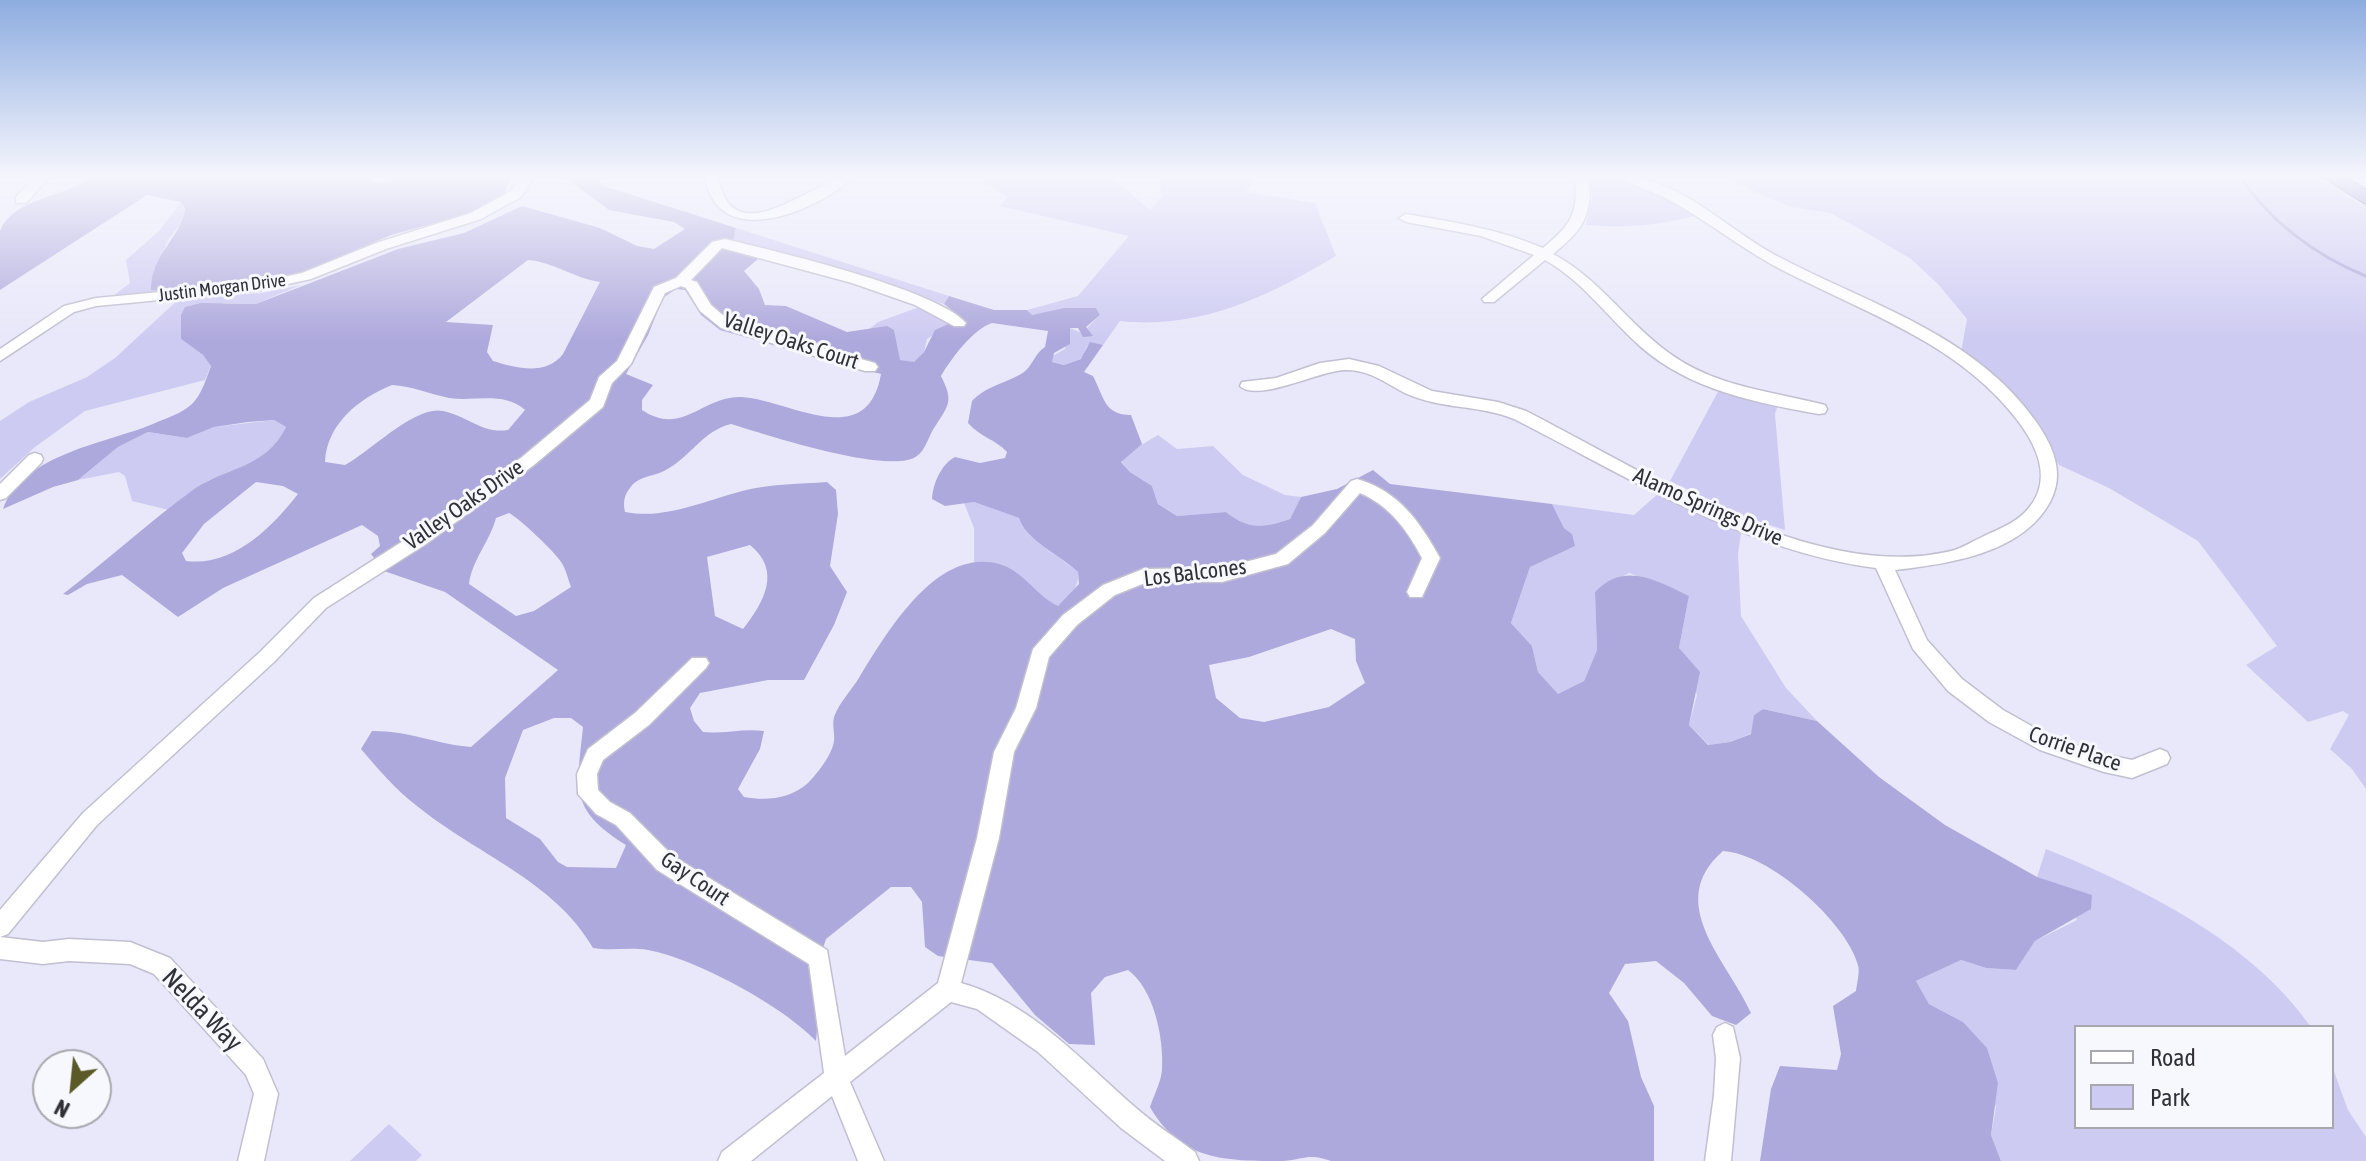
<!DOCTYPE html>
<html>
<head>
<meta charset="utf-8">
<style>
	body { margin:0 }
	#map { position:relative; width:2366px; height:1161px; overflow:hidden; background:#e9e8fa; font-family:"Asap Condensed",sans-serif }
	canvas { display:block }
	.legend { position:absolute; left:2074px; top:1025px; width:260px; height:104px; box-sizing:border-box; background:#f7f7fe; border:2px solid #a8a7ae; margin:0; padding:10px 14px; list-style:none; font-size:24px; color:#313037 }
	.legend li { display:flex; align-items:center; gap:16px; height:40px }
	.legend b { width:40px; border:2px solid #a8a7ae }
	.north { position:absolute; left:32px; top:1049px; width:80px; height:80px; box-sizing:border-box; background:#f7f7fe; border:2px solid #a8a7ae; border-radius:50%; rotate:207deg; font-size:22px; font-weight:700; line-height:32px; text-align:center; color:#313037 }
	.north::after { content:''; display:block; margin:auto; width:28px; height:36px; background:#595a27; clip-path:polygon(50% 0,100% 100%,50% 72%,0 100%) }
</style>
</head>
<body>
<div id="map">
<canvas width="2366" height="1161"></canvas>
<ul class="legend">
<li><b style="height:10px;background:#fff"></b>Road</li>
<li><b style="height:22px;background:#cecbf2"></b>Park</li>
</ul>
<div class="north">N</div>
</div>
<script>
const g = document.querySelector('canvas').getContext('2d');
g.lineJoin = 'round';
function paint(path, color) {
  g.fillStyle = color;
  g.fill(path, 'evenodd');
}
function strokePath(path, color, width, dash) {
  g.strokeStyle = color;
  g.lineWidth = width;
  g.lineCap = dash ? 'butt' : 'round';
  g.setLineDash(dash || []);
  g.stroke(path);
}
function label(font, color, halo, rows, align = 'center') {
  g.font = font + ' "Asap Condensed",sans-serif';
  g.lineWidth = 6;
  g.setLineDash([]);
  g.textBaseline = 'middle';
  g.strokeStyle = halo;
  g.fillStyle = color;
  for (const [text, x, y, turn = 0] of rows) {
    g.save();
    g.translate(x, y);
    g.rotate((+turn || 0) * Math.PI / 180);
    g.textAlign = isNaN(turn) ? turn : align;
    if (halo) g.strokeText(text, 0, 0);
    g.fillText(text, 0, 0);
    g.restore();
  }
}
const green = new Path2D(`
	M 992,176 L 1111,176 L 1150,210 L 1162,196 L 1158,176 L 1257,176 L 1246,192 L 1315,203 L 1336,256 C 1269,296 1200,330 1120,321 L 1103,345 L 1087,346 L 1083,358 L 1064,365 L 1052,362 L 1051,357 L 1065,349 L 1070,328 L 1082,333 L 1100,315 L 1096,308 L 1031,315 L 1027,310 L 1078,296 L 1129,236 L 1000,206 L 1007,197 L 983,181 Z
	M 1596,176 C 1634,176 1666,196 1697,215 C 1659,226 1625,228 1586,225 L 1592,199 L 1590,181 Z
	M 1718,176 L 2315,176 L 2366,207 L 2366,789 L 2352,769 L 2330,749 L 2349,715 L 2343,711 L 2308,722 L 2246,665 L 2277,646 L 2198,541 L 2109,488 L 2059,465 L 2049,445 L 1961,352 L 1967,319 L 1938,284 L 1911,259 L 1860,229 L 1830,213 L 1791,207 Z
	M 181,202 L 185,208 L 183,221 L 168,240 L 151,283 L 151,290 L 161,291 L 113,296 L 130,283 L 126,260 L 159,231 Z
	M 736,228 L 949,296 L 944,304 L 732,240 Z
	M 301,285 L 256,304 L 224,303 L 181,315 L 181,339 L 203,355 L 211,365 L 205,380 L 85,411 L 35,447 L 0,479 L 0,421 L 29,402 L 87,377 L 115,358 L 181,297 L 261,293 Z
	M 922,306 L 951,323 L 927,339 L 924,352 L 914,363 L 899,360 L 894,330 L 867,331 L 878,322 Z
	M 1720,388 L 1778,405 L 1775,414 L 1785,530 L 1748,518 L 1670,481 Z
	M 274,420 L 286,427 C 268,463 236,467 204,483 C 191,490 180,500 169,510 L 132,501 L 125,476 L 119,472 L 78,480 L 118,447 L 148,432 L 187,438 L 214,427 Z
	M 1158,435 L 1177,449 L 1213,446 L 1243,475 L 1285,495 L 1301,497 L 1290,519 C 1263,528 1249,530 1226,512 L 1177,516 L 1158,504 L 1152,486 L 1130,472 L 1121,461 L 1131,451 Z
	M 1659,493 L 1741,533 L 1738,554 L 1741,616 L 1786,688 L 1817,721 L 1763,709 L 1754,715 L 1752,733 L 1730,742 L 1709,745 L 1689,725 L 1697,695 L 1679,648 L 1689,596 L 1629,573 L 1595,592 L 1597,650 L 1584,681 L 1558,695 L 1538,672 L 1532,646 L 1511,623 L 1530,567 L 1549,556 L 1572,534 L 1564,528 L 1552,504 L 1634,515 Z
	M 974,502 L 1019,518 C 1026,541 1059,555 1078,572 C 1079,589 1070,596 1058,606 C 1024,590 1018,563 974,563 L 974,528 L 964,503 Z
	M 2046,849 C 2142,888 2250,940 2311,1027 L 2076,1027 L 2076,1127 L 2332,1127 L 2332,1066 L 2348,1110 L 2366,1137 L 2366,1161 L 2001,1161 L 1991,1135 L 1996,1107 L 1963,1022 L 1929,1004 L 1916,981 L 1961,960 L 1986,968 L 2016,970 L 2035,941 L 2077,920 L 2063,887 L 2037,877 Z
	M 389,1124 L 422,1155 L 416,1161 L 350,1161 Z`);
const forest = new Path2D(`
	M 91,176 L 366,176 L 377,183 L 415,176 L 510,179 L 503,198 L 475,212 L 391,235 L 296,275 L 161,291 L 151,290 C 150,255 184,234 185,208 L 181,202 L 147,195 L 0,290 C 0,274 0,246 0,231 C 14,196 66,199 91,176 Z
	M 563,176 L 595,176 L 604,186 L 736,228 L 731,248 L 759,258 L 744,271 L 759,289 L 765,305 L 786,306 L 847,332 L 887,326 L 894,330 L 900,360 L 914,362 L 924,352 L 935,330 L 962,318 L 944,304 L 949,296 L 994,310 L 1027,310 L 1032,315 L 1064,308 L 1096,308 L 1100,315 L 1086,327 L 1093,336 L 1083,337 L 1078,328 L 1070,328 L 1070,344 L 1054,353 L 1052,362 L 1064,365 L 1081,359 L 1090,342 L 1103,345 L 1084,372 L 1093,376 C 1104,397 1104,415 1131,415 L 1142,444 L 1121,462 L 1130,472 L 1152,486 L 1158,504 L 1177,516 L 1226,512 C 1249,530 1263,528 1290,519 L 1301,497 L 1337,489 L 1373,470 L 1390,484 L 1552,504 L 1564,528 L 1572,534 L 1575,546 L 1530,567 L 1511,623 L 1532,646 L 1538,672 L 1558,694 L 1584,681 L 1597,650 L 1595,592 C 1624,561 1656,580 1689,596 L 1679,648 L 1700,672 L 1689,725 L 1708,745 L 1730,742 L 1751,734 L 1754,715 L 1763,709 L 1817,721 L 1879,777 L 1945,825 L 2037,877 L 2092,895 L 2091,909 L 2035,941 L 2016,970 L 1986,968 L 1961,960 L 1916,981 L 1929,1004 L 1963,1022 L 1987,1048 L 1998,1083 L 1991,1135 L 2001,1161 L 1760,1161 L 1771,1089 L 1780,1066 L 1837,1070 L 1841,1054 L 1833,1006 L 1856,991 C 1857,983 1860,972 1858,965 C 1846,921 1768,853 1723,851 C 1663,903 1728,961 1751,1013 L 1736,1025 L 1712,1016 L 1684,983 L 1656,961 L 1625,964 L 1609,993 L 1628,1021 L 1641,1077 L 1654,1106 L 1654,1161 L 1331,1161 C 1309,1153 1305,1159 1283,1161 C 1225,1161 1181,1161 1150,1107 C 1154,1095 1161,1082 1162,1070 C 1164,1038 1154,989 1128,970 L 1105,977 L 1091,993 L 1095,1045 L 1069,1044 L 1035,1015 L 992,963 L 938,956 L 925,947 L 922,902 L 911,887 L 891,887 L 826,939 L 811,984 L 819,1010 L 816,1041 C 783,1006 696,959 648,950 C 630,947 611,951 593,948 C 555,881 474,853 417,806 C 397,791 377,768 361,749 L 372,731 C 411,731 435,744 471,747 L 558,670 L 445,592 L 384,571 L 371,554 L 380,546 L 378,536 L 362,525 L 223,588 L 178,617 L 122,575 L 87,584 L 68,595 L 63,594 C 106,561 147,524 190,492 C 223,467 265,470 286,427 L 274,420 L 248,422 L 214,427 L 187,438 L 148,432 L 118,447 L 78,480 L 53,487 L 3,509 C 23,454 104,444 153,424 C 166,418 181,414 192,404 C 202,394 206,379 211,366 L 203,355 L 181,339 L 181,315 L 185,307 L 201,303 L 256,304 L 398,249 L 464,233 L 522,206 L 600,228 L 637,246 L 654,249 L 685,229 L 674,222 L 609,210 ZM 528,260 C 553,262 574,278 600,282 L 563,354 C 546,376 516,368 493,361 L 487,352 L 493,325 L 446,322 ZM 676,289 L 685,290 L 701,315 L 720,330 L 881,374 C 867,454 788,399 741,397 C 702,396 682,437 642,410 L 642,400 L 653,385 L 626,374 L 648,335 L 663,298 ZM 992,323 L 1048,331 L 1045,347 C 1035,353 1033,365 1024,372 C 1006,384 987,385 972,401 L 968,423 C 980,437 995,439 1007,452 L 1005,458 L 980,463 L 955,457 C 941,464 933,484 932,499 L 945,506 L 974,502 L 1019,518 C 1026,541 1059,554 1078,572 L 1079,584 L 1058,606 C 1035,595 1024,571 999,564 C 936,547 887,633 860,676 C 852,690 840,701 834,717 C 832,725 835,733 834,741 C 832,755 817,774 808,783 C 790,799 767,801 744,797 L 738,789 L 760,749 L 764,731 C 743,728 724,734 703,732 L 694,721 L 690,708 L 700,693 L 768,680 L 804,680 L 834,625 L 847,592 L 830,566 L 838,514 L 836,490 L 827,482 C 800,484 772,484 746,490 C 706,500 666,520 625,512 C 623,503 624,495 630,488 C 638,476 652,477 664,471 C 689,459 702,431 731,424 C 764,434 891,476 917,456 C 926,450 929,434 936,425 C 950,404 953,400 941,376 C 951,359 973,329 992,323 ZM 392,385 C 412,386 430,394 449,398 C 474,402 504,391 525,410 L 508,430 C 482,434 468,416 443,411 C 415,405 371,451 345,465 L 325,462 C 327,424 358,399 392,385 ZM 256,482 L 283,486 L 298,494 C 271,528 233,567 186,561 L 182,553 L 204,524 ZM 509,513 C 519,518 555,552 561,562 C 566,569 568,579 571,587 L 534,611 L 516,616 L 469,584 C 472,560 490,541 496,518 ZM 750,545 C 782,571 764,602 743,629 L 715,616 L 707,557 ZM 1331,629 L 1355,639 L 1356,661 L 1365,683 L 1329,707 L 1264,722 L 1240,718 L 1216,698 L 1209,665 L 1249,657 ZM 554,718 L 571,718 L 583,727 C 577,788 568,809 626,845 L 616,868 L 567,867 L 558,862 L 540,839 L 506,818 L 505,778 L 523,730 Z`);
const stream = new Path2D(`
	M 2240,176 C 2269,221 2316,256 2366,276`);
const minor = new Path2D(`
	M 36,176 L 50,176 L 26,203 L 16,203 L 16,197 Z
	M 522,176 L 535,176 L 521,197 L 481,219 L 386,249 L 311,279 L 256,291 L 96,306 L 74,312 L 0,361 L 0,349 L 64,306 L 96,298 L 256,283 L 302,273 L 376,243 L 471,213 L 511,191 Z
	M 705,176 L 718,176 C 732,260 815,176 855,176 C 818,211 717,254 705,176 Z
	M 1575,176 L 1589,176 C 1593,215 1583,230 1553,254 C 1599,278 1627,323 1669,353 C 1715,387 1771,391 1825,405 L 1827,409 L 1825,413 L 1819,414 C 1757,403 1690,390 1641,347 C 1608,318 1584,282 1545,260 L 1494,302 L 1484,302 L 1482,299 L 1534,255 L 1481,236 L 1406,222 L 1399,218 L 1406,214 C 1453,222 1499,229 1543,248 C 1571,225 1579,213 1575,176 Z
	M 1619,176 C 1679,176 1728,231 1779,257 C 1870,305 1975,334 2037,423 C 2054,448 2065,474 2050,502 C 2022,554 1947,564 1895,570 L 1927,640 L 1962,679 L 2003,710 L 2053,738 L 2104,754 L 2132,760 L 2160,749 L 2167,752 L 2170,758 L 2167,764 L 2132,778 L 2104,772 L 2040,750 L 1989,722 L 1948,691 L 1913,649 L 1876,568 C 1744,551 1631,478 1514,419 C 1480,405 1441,409 1407,394 C 1387,384 1369,369 1345,370 C 1321,370 1257,403 1240,386 L 1242,382 L 1276,378 L 1320,363 L 1349,359 L 1379,366 L 1432,391 L 1498,402 L 1526,411 C 1644,471 1818,586 1955,550 C 1964,547 1973,541 1982,537 C 1999,529 2016,523 2028,509 C 2056,477 2033,438 2010,411 C 1951,341 1866,313 1786,272 C 1746,252 1712,224 1673,202 C 1656,192 1634,187 1619,176 Z
	M 725,239 C 775,251 936,289 966,323 L 964,326 L 954,326 L 915,305 L 852,283 L 722,248 L 691,280 L 697,282 L 711,305 L 731,322 L 875,363 L 878,367 L 875,371 L 865,371 L 721,328 L 700,311 L 686,288 L 681,286 L 665,293 L 631,364 L 612,383 L 603,407 L 534,465 L 426,544 L 326,608 L 274,662 L 97,825 L 8,934 L 0,937 L 0,910 L 83,813 L 260,652 L 314,598 L 414,534 L 522,457 L 590,400 L 599,377 L 617,361 L 654,287 L 676,278 L 712,242 Z
	M 35,453 L 41,455 L 43,459 L 41,463 L 6,498 L 0,500 L 0,484 L 29,455 Z
	M 1357,479 C 1399,491 1420,522 1440,558 L 1422,597 L 1410,597 L 1407,592 L 1422,558 C 1407,530 1390,506 1360,493 L 1325,533 L 1288,564 L 1222,582 L 1150,581 L 1115,595 L 1077,625 L 1049,657 L 1036,708 L 1014,752 L 999,838 L 961,983 C 1030,1002 1083,1062 1136,1108 C 1154,1124 1175,1137 1195,1152 L 1199,1161 L 1165,1161 L 1121,1128 L 1038,1052 L 977,1009 L 951,1002 L 850,1082 L 884,1161 L 858,1161 L 832,1096 L 751,1161 L 718,1161 L 722,1152 L 824,1073 L 809,964 L 657,870 L 616,825 L 596,814 L 578,794 L 577,774 L 588,749 L 635,713 L 692,658 L 706,658 L 709,663 L 706,668 L 649,725 L 603,760 L 597,774 L 598,790 L 610,802 L 630,813 L 673,856 L 827,950 L 845,1056 L 938,983 L 977,838 L 994,752 L 1016,708 L 1033,649 L 1063,615 L 1103,585 L 1143,569 L 1222,568 L 1276,554 L 1313,525 L 1351,481 Z
	M 0,937 L 43,942 L 69,939 L 130,942 L 170,958 L 263,1059 L 278,1094 L 264,1161 L 238,1161 L 254,1094 L 246,1075 L 154,974 L 130,964 L 69,961 L 43,964 L 0,959 Z
	M 1725,1023 L 1733,1027 L 1740,1058 L 1732,1150 L 1731,1161 L 1705,1161 L 1714,1095 L 1716,1058 L 1713,1035 L 1717,1027 Z`);
const highway = new Path2D(`
	M 2321,176 L 2344,176 L 2366,190 L 2366,204 Z`);
const farStreetnames = [
	["Justin Morgan Drive",222,288,-7]
];
const streetNames = [
	["Valley Oaks Court",791,341,18],
	["Valley Oaks Drive",464,505,-35],
	["Alamo Springs Drive",1708,507,24],
	["Los Balcones",1195,573,-7],
	["Corrie Place",2075,749,19],
	["Gay Court",695,879,34]
];
const nearStreetnames = [
	["Nelda Way",202,1010,46]
];
paint(green, '#cecbf2');
paint(forest, '#aea9dc');
strokePath(stream, '#a7a2d4', 3);
strokePath(minor, '#c1bfd0', 3);
strokePath(highway, '#6a6390', 3);
paint(minor, '#fff');
paint(highway, '#887fc0');
const sky = g.createLinearGradient(0, 0, 0, 339);
sky.addColorStop(0, '#8eade0');
sky.addColorStop(0.52, '#f5f5fd');
sky.addColorStop(1, '#f5f5fd00');
g.fillStyle = sky;
g.fillRect(0, 0, 2366, 339);
label('18px', '#313037', '#f7f7fe', farStreetnames);
label('22px', '#313037', '#f7f7fe', streetNames);
label('26px', '#313037', '#f7f7fe', nearStreetnames);
</script>
</body>
</html>
